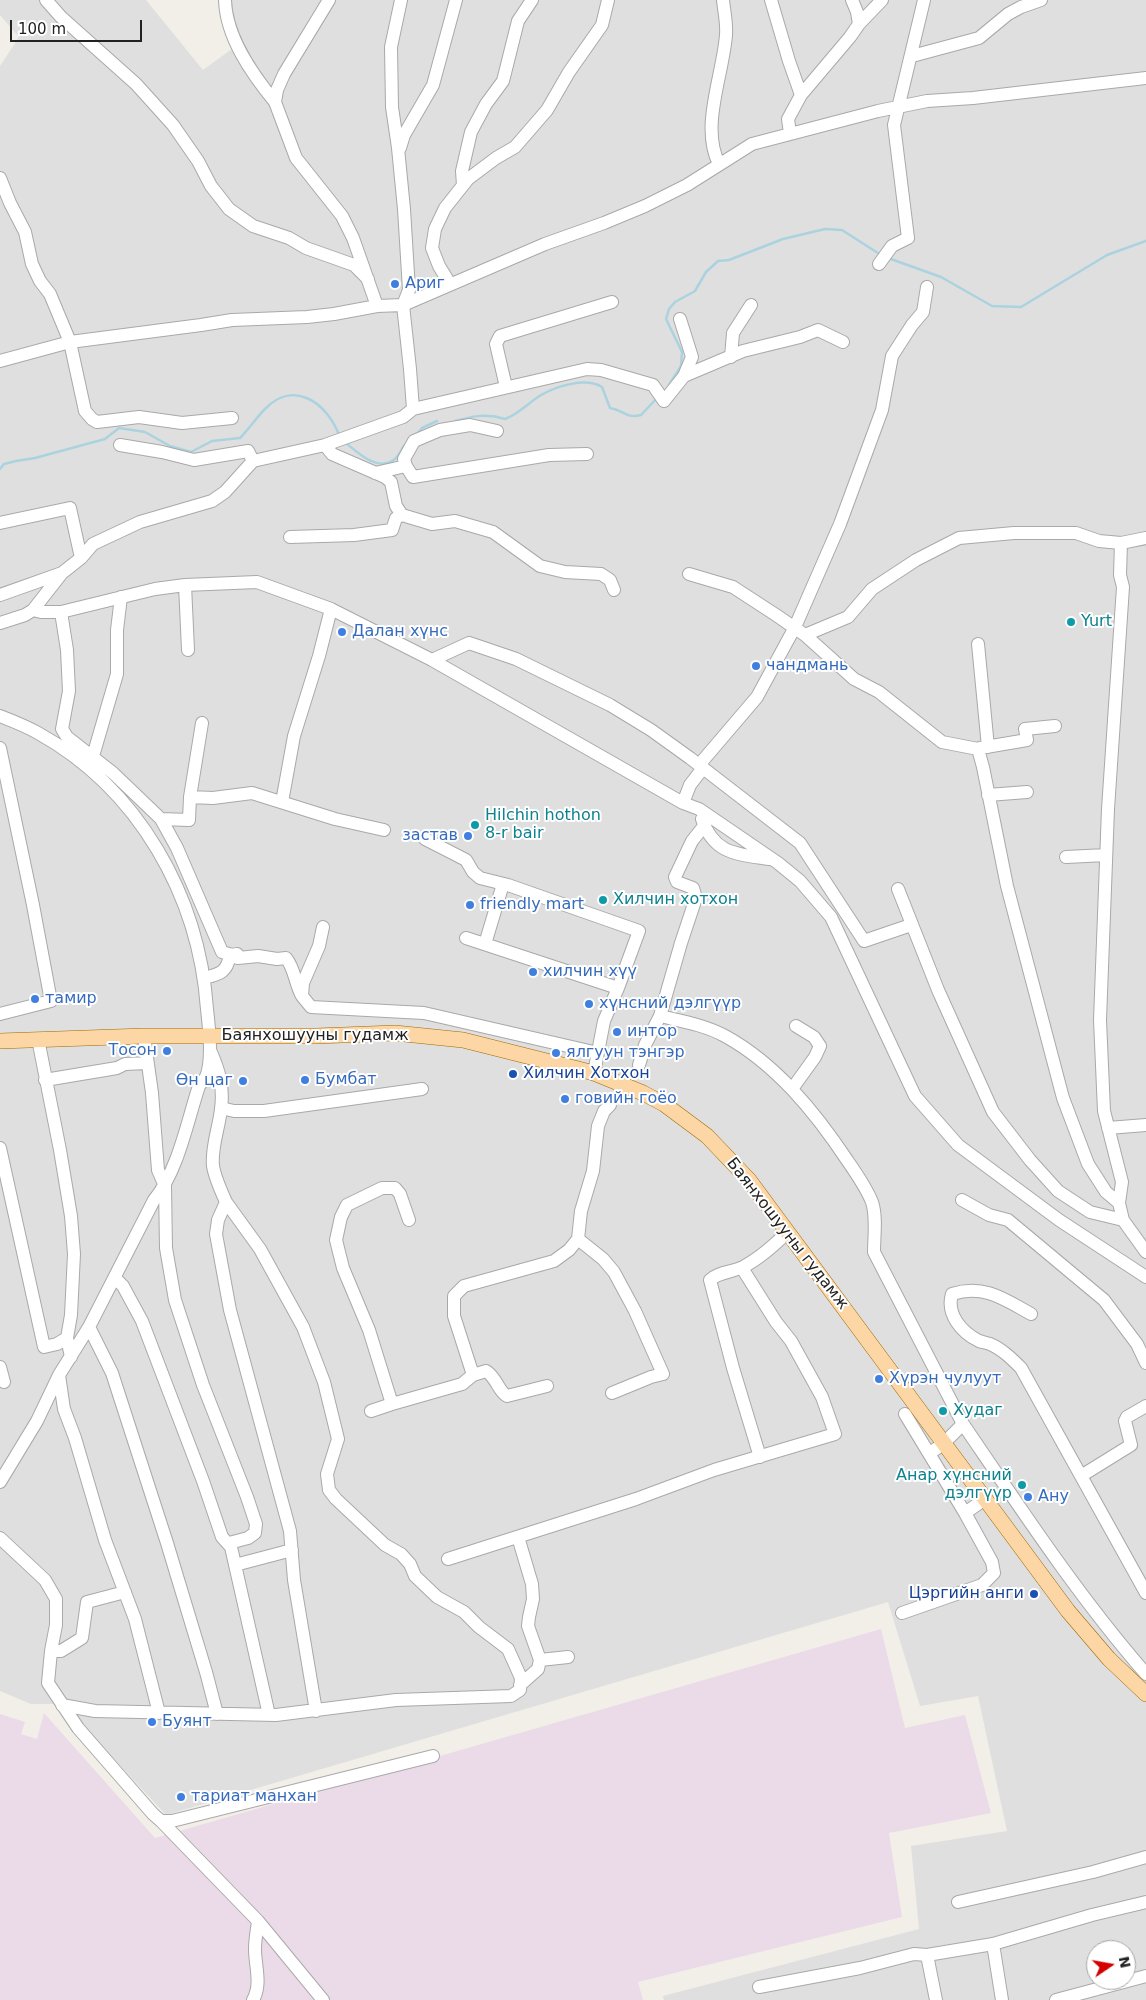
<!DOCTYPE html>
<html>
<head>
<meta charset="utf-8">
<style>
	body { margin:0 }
	#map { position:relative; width:1146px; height:2000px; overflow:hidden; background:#f2efe9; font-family:"DejaVu Sans",sans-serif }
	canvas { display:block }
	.north { position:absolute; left:1086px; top:1940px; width:50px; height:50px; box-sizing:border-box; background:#fff; border:1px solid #a7a7a7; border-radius:50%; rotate:78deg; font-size:14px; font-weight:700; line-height:20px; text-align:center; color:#222 }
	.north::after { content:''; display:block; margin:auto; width:18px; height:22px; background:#d40000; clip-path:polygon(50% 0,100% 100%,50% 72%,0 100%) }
	.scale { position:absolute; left:10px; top:20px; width:132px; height:22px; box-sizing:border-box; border:2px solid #222; border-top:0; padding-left:6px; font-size:15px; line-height:18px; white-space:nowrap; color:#222; -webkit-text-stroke:4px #fff; paint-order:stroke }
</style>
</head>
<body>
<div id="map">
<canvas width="1146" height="2000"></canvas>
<div class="north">N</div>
<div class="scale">100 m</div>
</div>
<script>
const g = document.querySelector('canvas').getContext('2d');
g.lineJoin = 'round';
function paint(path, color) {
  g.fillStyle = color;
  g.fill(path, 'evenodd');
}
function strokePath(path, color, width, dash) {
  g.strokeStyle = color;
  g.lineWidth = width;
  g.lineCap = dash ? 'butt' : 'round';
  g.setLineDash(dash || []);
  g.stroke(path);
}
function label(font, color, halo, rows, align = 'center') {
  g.font = font + ' "DejaVu Sans",sans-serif';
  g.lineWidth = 4;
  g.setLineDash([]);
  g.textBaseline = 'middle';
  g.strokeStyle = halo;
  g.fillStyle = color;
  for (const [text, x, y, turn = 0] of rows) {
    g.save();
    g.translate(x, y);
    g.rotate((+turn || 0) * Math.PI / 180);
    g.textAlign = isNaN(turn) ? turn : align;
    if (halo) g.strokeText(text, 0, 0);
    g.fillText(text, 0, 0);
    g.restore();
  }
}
const residential = new Path2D(`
	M 0,0 L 146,0 L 203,70 L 236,46 L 231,0 L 1146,0 L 1146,2000 L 664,2000 L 663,1996 L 919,1929 L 911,1846 L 1007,1831 L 978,1696 L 920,1706 L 888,1602 L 166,1815 L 63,1704 L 31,1704 L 0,1691 L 0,66 L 19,37 L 0,15 ZM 1096,1950 L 1126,1950 L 1126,1980 L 1096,1980 Z`);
const industrial = new Path2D(`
	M 881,1629 L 905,1728 L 965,1715 L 991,1813 L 889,1833 L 902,1917 L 638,1982 L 643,2000 L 0,2000 L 0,1714 L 25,1722 L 21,1734 L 37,1739 L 44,1713 L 155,1838 Z`);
const stream = new Path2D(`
	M 888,258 L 941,277 L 992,306 L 1021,307 L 1107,255 L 1146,241
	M 669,385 L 681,366 L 682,352 L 666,319 L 669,309 L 675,302 L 695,291 L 706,272 L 718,261 L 729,260 L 783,239 L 825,229 L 842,230 L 881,255
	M 455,421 C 473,416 487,413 505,419 C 519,414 528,403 541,395 C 557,386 586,377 602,387 L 610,408 C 624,410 625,419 641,415 L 657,398
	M 418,433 L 422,428 L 437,421
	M 346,443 C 358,453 380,474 396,458 C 400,454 401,449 405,445
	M 0,469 L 4,464 L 16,461 L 35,458 L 105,439 L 119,428 L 145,432 L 170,446 L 191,452 L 212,441 L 240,438 C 249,429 256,418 265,409 C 294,379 327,403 339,435`);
const minor = new Path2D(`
	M 46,0 L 61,17 L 136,84 L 173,125 L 198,161 L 211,186 L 229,209 L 253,226 L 289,238 L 306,248 L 354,265 L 368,279
	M 225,0 C 226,37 252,74 275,102
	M 329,0 L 284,74 L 277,90 L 275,102 L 296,158 L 342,216 L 353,238 L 377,306
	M 771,0 L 789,61 L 801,95
	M 859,24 L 882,0
	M 912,56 L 979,38 L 1008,14 L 1021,7 L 1041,0
	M 790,133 L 788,119 L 801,95 L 850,37 L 859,24 L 857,12 L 852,0
	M 400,148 L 404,135 L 433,85 L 456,0
	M 719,164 C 700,127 723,75 726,35 C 727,23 724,11 723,0
	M 0,178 L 10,203 L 25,232 L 32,264 L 40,281 L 50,294 L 70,342 L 85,411 L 92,419 L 97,422 L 139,417 L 182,423 L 232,418
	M 463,185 L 462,171 L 471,132 L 486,104 L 503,81 L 518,21 L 532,0
	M 879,264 L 892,246 L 908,238 L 894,125 L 924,0
	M 450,284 L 439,266 L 432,248 L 435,229 L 445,208 L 468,179 L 496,158 L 515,147 L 547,110 L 569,72 L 602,25 L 608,0
	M 680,319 L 692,357 L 684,376
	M 731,357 L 733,333 L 751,305
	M 0,361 L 70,342 L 201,325 L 232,320 L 307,317 L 334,314 L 377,306 L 403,305 L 545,244 L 604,223 L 645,206 L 687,185 L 752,144 L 878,111 L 927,101 L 973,98 L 1146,78
	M 506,387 L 496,344 L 500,336 L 612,302
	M 413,409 L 587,369 L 601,370 L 653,385 L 664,401 L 684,376 L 743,351 L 800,337 L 818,330 L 843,342
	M 497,431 L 470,425 L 440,430 L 414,441 L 404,459 L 406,466 L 413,477 L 549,455 L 587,454
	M 120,445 L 162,452 L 194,460 L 248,451 L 253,461
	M 325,445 L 332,454 L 385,477 L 391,482 L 396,506 L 402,515 L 432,524 L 455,521 L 493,532 L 540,566 L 565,572 L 601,574 L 610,580 L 614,590
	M 375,473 L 406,466
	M 0,523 L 70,508 L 81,558
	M 290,537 L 354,535 L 392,530 L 396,518 L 402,515
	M 689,574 L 733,587 L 776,615 L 805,635 L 854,679 L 879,692 L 942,742 L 978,749 L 983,767 L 1007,886 L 1063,1098 L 1088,1164 L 1106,1192 L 1119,1203 L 1123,1220
	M 185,585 L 188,650
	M 0,595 L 62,573
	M 33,610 L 62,573 L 81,558 L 93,544 L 140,522 L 212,501 L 225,492 L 253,461 L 325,445 L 403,417 L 413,409 L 410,369 L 403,305 L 409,290 L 404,209 L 398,148 L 392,107 L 391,47 L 401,0
	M 61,612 L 67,650 L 69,691 L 62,729 L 67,737 L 113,773 L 161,819 L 177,848 L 222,952 L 232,955 L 237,954 L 238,958 L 258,956 L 277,959 L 286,958 C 295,969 295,984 302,996
	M 0,623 L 25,615 L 33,610 L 41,612 L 61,612 L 155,589 L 185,585 L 257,582 L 331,609 L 432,660 L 683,803 L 699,809 L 778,863 L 800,881 L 831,917 L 915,1096 L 958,1145 L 1059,1220 L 1146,1277
	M 805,635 L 848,617 L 872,589 L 916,560 L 959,538 L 1014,533 L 1076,533 L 1099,541 L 1121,543
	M 978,644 L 988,747
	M 432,660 L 469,643 L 516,659 L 610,705 L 651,730 L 690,758 L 800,843 L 864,941 L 911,925
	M 0,716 C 13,721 26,726 38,733 C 139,789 199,896 207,1009 C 209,1027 213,1060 206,1077 C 204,1080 201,1083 199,1086 C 187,1122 178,1171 154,1200 L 89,1327 L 59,1375 L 37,1421 L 0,1482
	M 0,748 L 33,905 L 51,1001 L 0,1014
	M 980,748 L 1027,740 L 1025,729 L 1055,726
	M 93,756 L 117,674 L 117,630 L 121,597
	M 699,765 L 757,697 L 795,627 L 840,524 L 882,410 L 892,356 L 912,325 L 923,312 L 927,287
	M 988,795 L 1027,792
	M 190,797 L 202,723
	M 282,802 L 294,736 L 319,656 L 331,609
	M 683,803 L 690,785 L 703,768
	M 161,819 L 189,820 L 190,797 L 213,798 L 252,793 L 335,819 L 384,830
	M 702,819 C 714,854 736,854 769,859
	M 425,839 L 466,860 L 473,872 L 480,878 L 508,885 L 639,931 L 618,988
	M 1066,857 L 1106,855
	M 898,889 L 938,990 L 993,1112 L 1030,1160 L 1058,1191 L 1090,1212 L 1123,1220 L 1146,1252
	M 323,927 L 319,946 L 303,983 L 302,996 L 311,1007 L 424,1013 L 598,1053
	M 466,938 L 618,988 L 604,1021 L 594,1073
	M 485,944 L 503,884
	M 204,978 C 219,974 227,973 230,955
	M 660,1016 C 681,1021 705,1025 725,1036 C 776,1064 815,1112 847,1160 C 856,1173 866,1187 872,1202 C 877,1217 874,1236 874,1252 L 963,1424 L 943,1444 L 930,1453
	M 144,1036 L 152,1093 L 158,1170 L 165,1186 L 166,1248 L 175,1300 L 203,1385 L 247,1497 L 256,1524 L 255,1533 L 248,1538 L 229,1543
	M 38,1039 L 60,1150 L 71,1216 L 74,1254 L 71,1315 L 67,1338 L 71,1357
	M 210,1050 C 219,1070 224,1086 221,1109 C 219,1128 211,1147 213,1166 C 215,1178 221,1191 226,1202 L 218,1220 L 216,1234 L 230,1310 L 290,1531 L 294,1580 L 316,1711
	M 639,1065 L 645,1045 L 660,1016 L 681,943 L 696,898 L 693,888 L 677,882 L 675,877 L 692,841 L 704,826
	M 45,1080 L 117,1068 L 125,1064 L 147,1063
	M 792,1089 L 815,1057 L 820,1046 L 814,1037 L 796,1026
	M 221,1108 L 234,1111 L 264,1111 L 422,1089
	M 1108,1128 L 1146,1125
	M 0,1148 L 44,1347 L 57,1344 L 67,1338
	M 962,1200 L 989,1215 L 1008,1220 L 1104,1300 L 1137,1344 L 1146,1363
	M 1119,1203 L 1122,1182 L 1104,1111 L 1100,1020 L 1108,809 L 1123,587 L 1120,575 L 1121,543 L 1146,538
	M 409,1220 L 400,1194 L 395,1188 L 382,1188 L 347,1205 L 341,1217 L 336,1240 L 343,1268 L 369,1330 L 392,1404 L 462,1384 L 473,1375 L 454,1316 L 454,1296 L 464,1286 L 554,1261 L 569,1250 L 578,1239 L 581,1211 L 593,1171 L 598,1126 L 604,1111 L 610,1105
	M 578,1239 L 603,1259 L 614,1272 L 635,1311 L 663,1374 L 651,1377 L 612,1393
	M 115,1278 L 123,1286 L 142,1321 L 203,1481 L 222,1537 L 231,1547 L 269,1715
	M 1031,1314 C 1004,1299 984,1284 952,1294 C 946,1314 961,1332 979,1341 C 982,1342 987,1343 990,1344 C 1002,1349 1012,1359 1021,1368 L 1146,1593
	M 89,1327 L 112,1373 L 167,1543 L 206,1672 L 217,1714
	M 0,1367 L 4,1382
	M 59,1375 L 64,1409 L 75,1438 L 105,1540 L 135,1619 L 159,1713
	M 473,1375 L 486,1371 C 497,1378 498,1391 507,1396 L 547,1386
	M 371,1411 L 392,1404
	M 963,1424 C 1021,1509 1078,1596 1146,1674
	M 760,1457 L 733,1368 L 710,1280 C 718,1272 733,1272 743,1267 C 760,1258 774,1245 788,1232
	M 1081,1476 L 1131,1445 L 1125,1421 L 1127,1417 L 1146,1406
	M 965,1513 L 985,1499
	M 518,1537 L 532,1584 L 533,1599 L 529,1617 L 528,1626 L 540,1660 L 568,1657
	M 0,1538 L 45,1580 L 56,1599 L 56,1625 L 51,1651 L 48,1683 L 78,1728 L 153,1814 L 161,1821 L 172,1821 L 433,1756
	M 448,1559 L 636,1499 L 714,1470 L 835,1434 L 822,1397 L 791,1341 L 776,1322 L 742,1268
	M 235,1565 L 292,1550
	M 902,1613 L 982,1585 L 994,1573 L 992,1562 L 965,1513 L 905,1414
	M 51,1651 L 61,1651 L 82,1638 L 87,1602 L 125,1592
	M 520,1685 L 538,1669 L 540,1660
	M 62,1705 L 95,1711 L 276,1715 L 396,1700 L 511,1696 L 520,1690 L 521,1678 L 508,1649 L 479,1627 L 464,1612 L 437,1597 L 415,1576 L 410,1564 L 401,1554 L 385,1545 L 336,1499 L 329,1490 L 327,1474 L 338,1439 L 324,1382 L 303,1327 L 260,1249 L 226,1202
	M 161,1821 L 258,1921 L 323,2000
	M 958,1902 L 1093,1872 L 1146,1857
	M 993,1944 L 1002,2000
	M 759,1987 L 860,1968 L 914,1954 L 927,1955
	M 253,2000 C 262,1984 255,1966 255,1949 C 255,1939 257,1930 258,1921
	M 936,2000 L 927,1955 L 993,1944 L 1092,1915 L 1146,1902
	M 1056,2000 L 1146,1976`);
const major = new Path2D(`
	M 0,1041 L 144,1036 L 316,1036 L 395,1033 L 463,1040 L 594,1073 L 643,1093 L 664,1104 L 707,1136 L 749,1180 L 1068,1611 L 1109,1659 L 1146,1694`);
const markers = [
	[395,284,5,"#3f7fe0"],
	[1071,622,5,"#0f9aa8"],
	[342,632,5,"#3f7fe0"],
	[756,666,5,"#3f7fe0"],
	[475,825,5,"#0f9aa8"],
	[468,836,5,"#3f7fe0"],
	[603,900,5,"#0f9aa8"],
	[470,905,5,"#3f7fe0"],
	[533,972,5,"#3f7fe0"],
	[35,999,5,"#3f7fe0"],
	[589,1004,5,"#3f7fe0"],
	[617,1032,5,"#3f7fe0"],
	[167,1051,5,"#3f7fe0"],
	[556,1053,5,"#3f7fe0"],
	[513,1074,5,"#1a4fb4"],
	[305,1080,5,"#3f7fe0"],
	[243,1081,5,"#3f7fe0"],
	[565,1099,5,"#3f7fe0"],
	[879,1379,5,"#3f7fe0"],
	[943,1411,5,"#0f9aa8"],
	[1022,1485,5,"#0f9aa8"],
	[1028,1497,5,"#3f7fe0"],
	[1034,1594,5,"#1a4fb4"],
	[152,1722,5,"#3f7fe0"],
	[181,1797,5,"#3f7fe0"]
];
const shopNames = [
	["Ариг",405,284],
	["Далан хүнс",352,632],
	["чандмань",766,666],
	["застав",458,836,"right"],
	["friendly mart",480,905],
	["хилчин хүү",543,972],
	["тамир",45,999],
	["хүнсний дэлгүүр",599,1004],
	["интор",627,1032],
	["Тосон",157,1051,"right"],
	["ялгуун тэнгэр",566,1053],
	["Бумбат",315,1080],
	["Өн цаг",233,1081,"right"],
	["говийн гоёо",575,1099],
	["Хүрэн чулуут",889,1379],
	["Ану",1038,1497],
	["Буянт",162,1722],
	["тариат манхан",191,1797]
];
const cultureNames = [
	["Yurt",1081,622],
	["Hilchin hothon",485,816],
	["8-r bair",485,834],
	["Хилчин хотхон",613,900],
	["Худаг",953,1411],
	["Анар хүнсний",1012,1476,"right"],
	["дэлгүүр",1012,1494,"right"]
];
const streetNames = [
	["Баянхошууны гудамж",315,1036],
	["Баянхошууны гудамж",787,1234,52]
];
const transitNames = [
	["Хилчин Хотхон",523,1074],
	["Цэргийн анги",1024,1594,"right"]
];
paint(residential, '#e0dfdf');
paint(industrial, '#ebdbe8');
strokePath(stream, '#aad3df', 2.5);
strokePath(minor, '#a9a9a9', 14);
strokePath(major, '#a06b00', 16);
strokePath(minor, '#fff', 12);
strokePath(major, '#fcd6a4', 15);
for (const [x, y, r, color] of markers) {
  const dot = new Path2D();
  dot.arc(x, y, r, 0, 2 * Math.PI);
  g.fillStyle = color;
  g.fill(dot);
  strokePath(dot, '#fff', 2);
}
label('16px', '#366cbe', '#fff', shopNames, 'left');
label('16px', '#0d838f', '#fff', cultureNames, 'left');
label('16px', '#222', '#fff', streetNames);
label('16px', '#164399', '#fff', transitNames, 'left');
</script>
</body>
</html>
